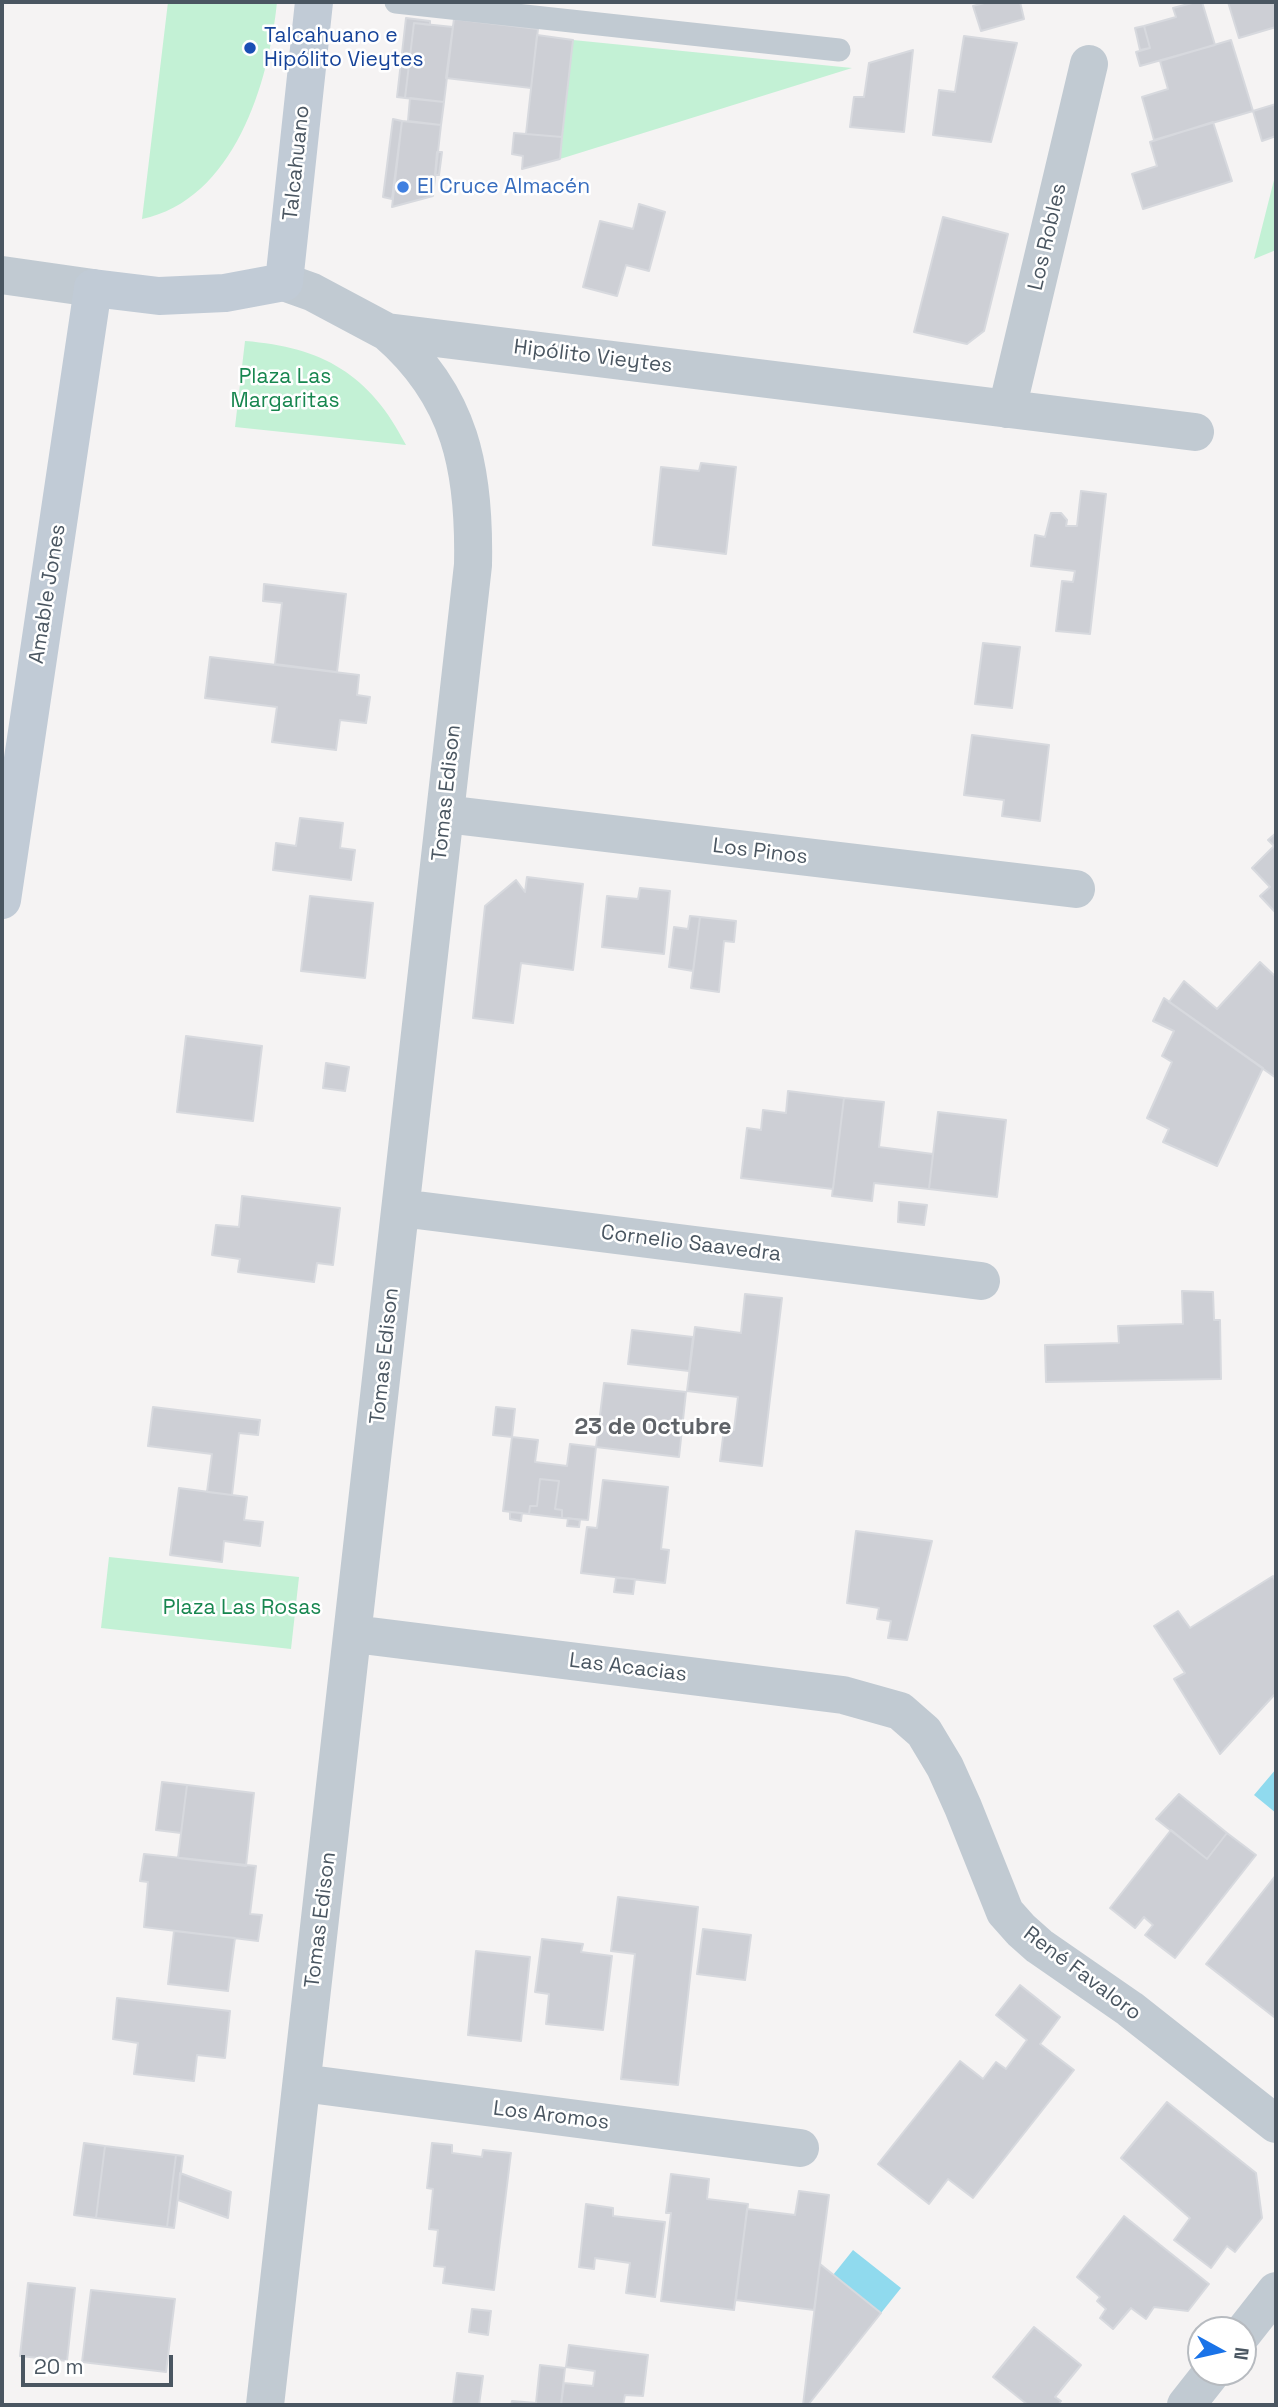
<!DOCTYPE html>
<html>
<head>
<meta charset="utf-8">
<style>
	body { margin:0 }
	#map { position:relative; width:1278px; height:2407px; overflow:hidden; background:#f5f3f3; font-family:"Space Grotesk",sans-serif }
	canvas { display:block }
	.frame { position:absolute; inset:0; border:4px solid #4a5661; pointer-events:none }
	.north { position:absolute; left:1187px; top:2316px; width:70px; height:70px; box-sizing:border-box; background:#fff; border:2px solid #b7bbc0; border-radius:50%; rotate:98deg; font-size:19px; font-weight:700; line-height:28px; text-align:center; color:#4a5661 }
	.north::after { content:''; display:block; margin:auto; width:24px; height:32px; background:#1a73e8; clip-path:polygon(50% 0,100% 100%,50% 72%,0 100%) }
	.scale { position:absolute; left:21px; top:2355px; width:152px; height:32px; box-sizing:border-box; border:4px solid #4a5661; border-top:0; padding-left:9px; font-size:21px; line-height:24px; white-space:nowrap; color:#4a5661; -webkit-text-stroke:5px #fff; paint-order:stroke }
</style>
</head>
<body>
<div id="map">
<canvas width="1278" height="2407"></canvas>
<div class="frame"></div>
<div class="north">N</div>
<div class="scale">20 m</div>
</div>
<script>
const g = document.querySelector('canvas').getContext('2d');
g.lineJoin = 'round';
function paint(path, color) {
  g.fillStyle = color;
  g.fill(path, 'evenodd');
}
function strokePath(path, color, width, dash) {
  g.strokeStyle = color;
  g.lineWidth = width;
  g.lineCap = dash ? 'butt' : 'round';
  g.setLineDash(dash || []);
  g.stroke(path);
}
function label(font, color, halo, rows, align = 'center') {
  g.font = font + ' "Space Grotesk",sans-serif';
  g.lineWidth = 5;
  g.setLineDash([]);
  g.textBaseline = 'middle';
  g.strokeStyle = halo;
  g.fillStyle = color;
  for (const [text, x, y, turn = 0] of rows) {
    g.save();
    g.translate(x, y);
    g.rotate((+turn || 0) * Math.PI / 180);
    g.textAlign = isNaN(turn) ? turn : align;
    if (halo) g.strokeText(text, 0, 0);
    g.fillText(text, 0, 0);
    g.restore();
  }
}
const green = new Path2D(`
	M 168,2 L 277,2 C 269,83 234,200 142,219 Z
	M 573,40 L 852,68 L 560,159 Z
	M 1276,169 L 1276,250 L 1254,259 L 1274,180 Z
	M 245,341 C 322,347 370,374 406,445 L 235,427 Z
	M 109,1557 L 299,1577 L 291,1649 L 101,1628 Z`);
const water = new Path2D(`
	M 1276,1769 L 1276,1813 L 1254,1795 Z
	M 853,2250 L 901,2288 L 881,2313 L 833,2275 Z`);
const building = new Path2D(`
	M 988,2 L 1020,2 L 1024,19 L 981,31 L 973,6 Z
	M 1196,2 L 1202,2 L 1215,45 L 1140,66 L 1136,52 L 1150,48 L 1144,26 L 1176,17 L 1173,8 Z
	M 1228,2 L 1276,2 L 1276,27 L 1239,38 Z
	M 406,18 L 430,21 L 430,25 L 414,23 L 405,98 L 397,97 Z
	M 454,19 L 538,29 L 531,88 L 446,78 Z
	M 414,23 L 453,27 L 444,102 L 405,98 Z
	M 1144,26 L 1150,48 L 1140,50 L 1135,28 Z
	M 537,35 L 573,40 L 562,137 L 526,134 Z
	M 964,36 L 1017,43 L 991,142 L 933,135 L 939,90 L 955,92 Z
	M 1231,40 L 1253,111 L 1154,140 L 1142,97 L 1168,89 L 1160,61 Z
	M 913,50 L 904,132 L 850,127 L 854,97 L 864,97 L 869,63 Z
	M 410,98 L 444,102 L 441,125 L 408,121 Z
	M 1276,104 L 1276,136 L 1262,141 L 1253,111 Z
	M 393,119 L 402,121 L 392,199 L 383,197 Z
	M 402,121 L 441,125 L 433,196 L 392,207 Z
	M 1213,122 L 1232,181 L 1143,209 L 1132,174 L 1157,166 L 1150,142 Z
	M 514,133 L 562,137 L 560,159 L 522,169 L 523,156 L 512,154 Z
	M 437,152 L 442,152 L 439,175 L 435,175 Z
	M 639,204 L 665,212 L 649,271 L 626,265 L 617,296 L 583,287 L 600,221 L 633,229 Z
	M 943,217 L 1008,234 L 984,331 L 967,344 L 914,332 Z
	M 701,463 L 736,467 L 726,554 L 653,545 L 661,467 L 699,471 Z
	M 1081,491 L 1106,494 L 1090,634 L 1056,631 L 1062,581 L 1073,582 L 1075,571 L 1031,566 L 1035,535 L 1045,537 L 1051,513 L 1061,513 L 1067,520 L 1066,526 L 1077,526 Z
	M 264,584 L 346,594 L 337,672 L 275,664 L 282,603 L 263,601 Z
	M 983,643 L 1020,647 L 1012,708 L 975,704 Z
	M 210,657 L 359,675 L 357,695 L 370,697 L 366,723 L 340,720 L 336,750 L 272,742 L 277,707 L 205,698 Z
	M 972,735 L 1049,745 L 1040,821 L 1002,816 L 1004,800 L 964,795 Z
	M 300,818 L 343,823 L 340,848 L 355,850 L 351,880 L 273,870 L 276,843 L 296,846 Z
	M 1276,833 L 1276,848 L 1268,840 Z
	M 1274,846 L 1276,848 L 1276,913 L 1260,896 L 1270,887 L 1252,868 Z
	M 527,877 L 583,884 L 573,970 L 521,963 L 513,1023 L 473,1018 L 485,906 L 516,880 L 525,892 Z
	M 640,888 L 670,891 L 664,954 L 602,947 L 607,896 L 638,899 Z
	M 310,896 L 373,903 L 365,978 L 301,971 Z
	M 690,916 L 700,917 L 693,971 L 669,967 L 674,927 L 688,929 Z
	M 700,917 L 736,921 L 734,942 L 724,941 L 719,992 L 691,988 Z
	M 1260,962 L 1276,977 L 1276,1078 L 1169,1002 L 1184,981 L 1217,1009 Z
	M 1164,998 L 1263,1068 L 1217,1166 L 1163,1142 L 1169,1129 L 1147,1118 L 1172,1062 L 1162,1056 L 1174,1031 L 1153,1021 Z
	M 186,1036 L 262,1046 L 253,1121 L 177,1112 Z
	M 326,1063 L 349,1067 L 345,1091 L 323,1088 Z
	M 788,1091 L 844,1098 L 833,1189 L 741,1178 L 747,1128 L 761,1130 L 763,1110 L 786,1113 Z
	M 844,1098 L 884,1102 L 879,1147 L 933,1154 L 929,1189 L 874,1183 L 872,1201 L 832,1196 Z
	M 938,1112 L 1006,1120 L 997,1197 L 929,1189 Z
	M 242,1196 L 340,1208 L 333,1265 L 317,1263 L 314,1282 L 238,1272 L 240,1259 L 212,1255 L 216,1225 L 239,1227 Z
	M 899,1202 L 927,1205 L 924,1225 L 898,1222 Z
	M 1182,1291 L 1213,1292 L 1214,1320 L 1220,1320 L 1221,1379 L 1046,1382 L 1045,1345 L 1119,1343 L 1118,1326 L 1183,1324 Z
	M 745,1294 L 782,1298 L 762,1466 L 720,1461 L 724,1429 L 734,1430 L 738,1397 L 687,1391 L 695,1327 L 741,1333 Z
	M 632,1330 L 693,1337 L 689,1371 L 628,1364 Z
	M 604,1383 L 686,1392 L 679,1457 L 596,1447 Z
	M 153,1407 L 260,1420 L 258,1435 L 239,1433 L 232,1495 L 207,1492 L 212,1454 L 148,1446 Z
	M 496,1407 L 515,1409 L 512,1437 L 493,1435 Z
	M 512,1437 L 538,1440 L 535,1462 L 567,1466 L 570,1444 L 596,1447 L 588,1520 L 562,1518 L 562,1510 L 555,1509 L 559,1481 L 540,1479 L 537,1506 L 530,1506 L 529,1514 L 503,1511 Z
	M 540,1479 L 559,1481 L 555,1509 L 562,1510 L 562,1518 L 529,1514 L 530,1506 L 537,1506 Z
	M 603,1480 L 668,1487 L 661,1549 L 669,1550 L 665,1583 L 581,1573 L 587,1527 L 597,1528 Z
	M 179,1488 L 247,1497 L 244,1520 L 263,1522 L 260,1546 L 224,1541 L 222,1562 L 170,1555 Z
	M 510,1512 L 522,1513 L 521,1521 L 510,1519 Z
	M 568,1518 L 580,1520 L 579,1527 L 567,1526 Z
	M 856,1531 L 932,1541 L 907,1640 L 888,1638 L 891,1621 L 877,1619 L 879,1608 L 847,1603 Z
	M 1273,1576 L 1276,1582 L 1276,1693 L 1220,1754 L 1174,1679 L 1185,1673 L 1154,1626 L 1178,1611 L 1190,1628 Z
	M 616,1578 L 635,1579 L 633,1594 L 614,1592 Z
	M 162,1782 L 187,1785 L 181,1833 L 156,1830 Z
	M 187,1785 L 254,1793 L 246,1866 L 178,1858 Z
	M 1179,1794 L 1227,1833 L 1207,1859 L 1156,1819 Z
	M 1171,1830 L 1207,1859 L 1227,1833 L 1256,1855 L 1175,1958 L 1145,1935 L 1153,1925 L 1144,1917 L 1135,1928 L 1110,1908 Z
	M 144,1854 L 256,1866 L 250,1914 L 262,1915 L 258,1941 L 144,1927 L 148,1882 L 140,1881 Z
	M 1276,1875 L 1276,2014 L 1274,2017 L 1206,1964 Z
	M 618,1897 L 698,1907 L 678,2085 L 621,2079 L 635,1954 L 611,1951 Z
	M 703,1929 L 751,1935 L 745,1980 L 697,1974 Z
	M 174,1931 L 235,1938 L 228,1991 L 168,1984 Z
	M 542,1939 L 583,1944 L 581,1952 L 612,1956 L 603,2030 L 546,2024 L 549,1994 L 535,1992 Z
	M 476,1951 L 530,1957 L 521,2041 L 468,2035 Z
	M 1020,1985 L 1060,2017 L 1040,2044 L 1074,2070 L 973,2198 L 948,2179 L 929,2204 L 878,2164 L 960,2061 L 983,2079 L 996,2062 L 1006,2069 L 1027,2040 L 996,2015 Z
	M 117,1998 L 230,2011 L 225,2058 L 197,2055 L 194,2081 L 134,2074 L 138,2043 L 113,2039 Z
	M 1167,2102 L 1256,2173 L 1262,2218 L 1235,2252 L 1227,2246 L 1211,2268 L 1174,2240 L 1190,2218 L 1121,2158 Z
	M 84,2143 L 105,2146 L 96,2218 L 74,2215 Z
	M 432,2143 L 452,2145 L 452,2153 L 482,2157 L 483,2150 L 511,2153 L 494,2290 L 443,2283 L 445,2267 L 434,2266 L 438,2230 L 429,2229 L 433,2189 L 427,2188 Z
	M 105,2146 L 176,2155 L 167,2227 L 96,2218 Z
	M 176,2155 L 183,2156 L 174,2228 L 167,2227 Z
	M 180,2173 L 231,2192 L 228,2218 L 178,2200 Z
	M 671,2174 L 709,2179 L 707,2199 L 748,2204 L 734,2310 L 661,2301 L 671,2213 L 666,2213 Z
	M 799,2191 L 829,2195 L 814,2310 L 736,2300 L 747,2209 L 795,2215 Z
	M 586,2204 L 613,2208 L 613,2216 L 665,2222 L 655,2297 L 626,2293 L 630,2263 L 595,2258 L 594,2269 L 579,2267 Z
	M 1124,2216 L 1209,2284 L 1188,2311 L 1154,2307 L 1146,2319 L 1131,2308 L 1113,2329 L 1100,2318 L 1106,2309 L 1097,2301 L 1100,2297 L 1077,2277 Z
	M 820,2264 L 881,2313 L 808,2405 L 803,2405 Z
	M 28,2283 L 75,2288 L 67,2361 L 20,2356 Z
	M 91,2290 L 175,2299 L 166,2372 L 82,2362 Z
	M 472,2309 L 491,2311 L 488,2335 L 469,2332 Z
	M 1034,2327 L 1081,2365 L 1055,2397 L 1061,2401 L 1058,2405 L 1028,2405 L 993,2377 Z
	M 569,2345 L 648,2355 L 643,2396 L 625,2395 L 623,2405 L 561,2405 L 564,2383 L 593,2386 L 595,2371 L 566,2367 Z
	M 540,2365 L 565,2368 L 561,2405 L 511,2405 L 512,2401 L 536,2403 Z
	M 457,2373 L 483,2376 L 479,2405 L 453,2405 Z`);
const lane = new Path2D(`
	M 396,2 L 839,50`);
const street = new Path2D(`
	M 2,275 L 93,288
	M 284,282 L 312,292 L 387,332 L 1195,432
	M 1007,409 L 1089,64
	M 445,814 L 1076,889
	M 401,1208 L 981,1281
	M 354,1634 L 843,1695 L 900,1711 L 924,1732 L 945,1767 L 963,1807 L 1005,1912 L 1021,1930 L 1039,1946 L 1130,2009 L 1276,2124
	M 302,2083 L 800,2148
	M 1243,2333 L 1276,2291
	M 265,2405 L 473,565 C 475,470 461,396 387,332
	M 1186,2405 L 1212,2372`);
const secondary = new Path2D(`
	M 2,900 L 93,288 L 159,296 L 225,293 L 284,282 L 314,2`);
const markers = [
	[250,48,7,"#1a4fb4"],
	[403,187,7,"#3f7fe0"]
];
const transitNames = [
	["Talcahuano e",264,36],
	["Hipólito Vieytes",264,60]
];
const streetNames = [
	["Talcahuano",297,163,-84],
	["Los Robles",1048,237,-77],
	["Hipólito Vieytes",593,357,7],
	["Amable Jones",48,594,-81],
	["Tomas Edison",447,793,-84],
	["Los Pinos",760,852,7],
	["Cornelio Saavedra",691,1244,7],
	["Tomas Edison",385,1356,-84],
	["Las Acacias",628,1668,7],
	["Tomas Edison",321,1920,-83],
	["René Favaloro",1082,1974,37],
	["Los Aromos",551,2116,7]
];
const shopNames = [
	["El Cruce Almacén",417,187]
];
const parkNames = [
	["Plaza Las",285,377],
	["Margaritas",285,401],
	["Plaza Las Rosas",242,1608]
];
const neighbourhoodNames = [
	["23 de Octubre",653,1428]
];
paint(green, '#c3f1d5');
paint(water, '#90daee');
paint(building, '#cdcfd5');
strokePath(building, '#d7d9de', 2);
strokePath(lane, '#c1cad2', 23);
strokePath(street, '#c1cad2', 38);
strokePath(secondary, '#c1cbd6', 38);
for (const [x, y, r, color] of markers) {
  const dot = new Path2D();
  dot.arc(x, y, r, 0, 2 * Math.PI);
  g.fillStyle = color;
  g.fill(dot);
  strokePath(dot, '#fff', 2.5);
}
label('21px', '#164399', '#fff', transitNames, 'left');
label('21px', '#4a5661', '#fff', streetNames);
label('21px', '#366cbe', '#fff', shopNames, 'left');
label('21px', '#17864f', '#fff', parkNames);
label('bold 23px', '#5f6368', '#fff', neighbourhoodNames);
</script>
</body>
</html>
